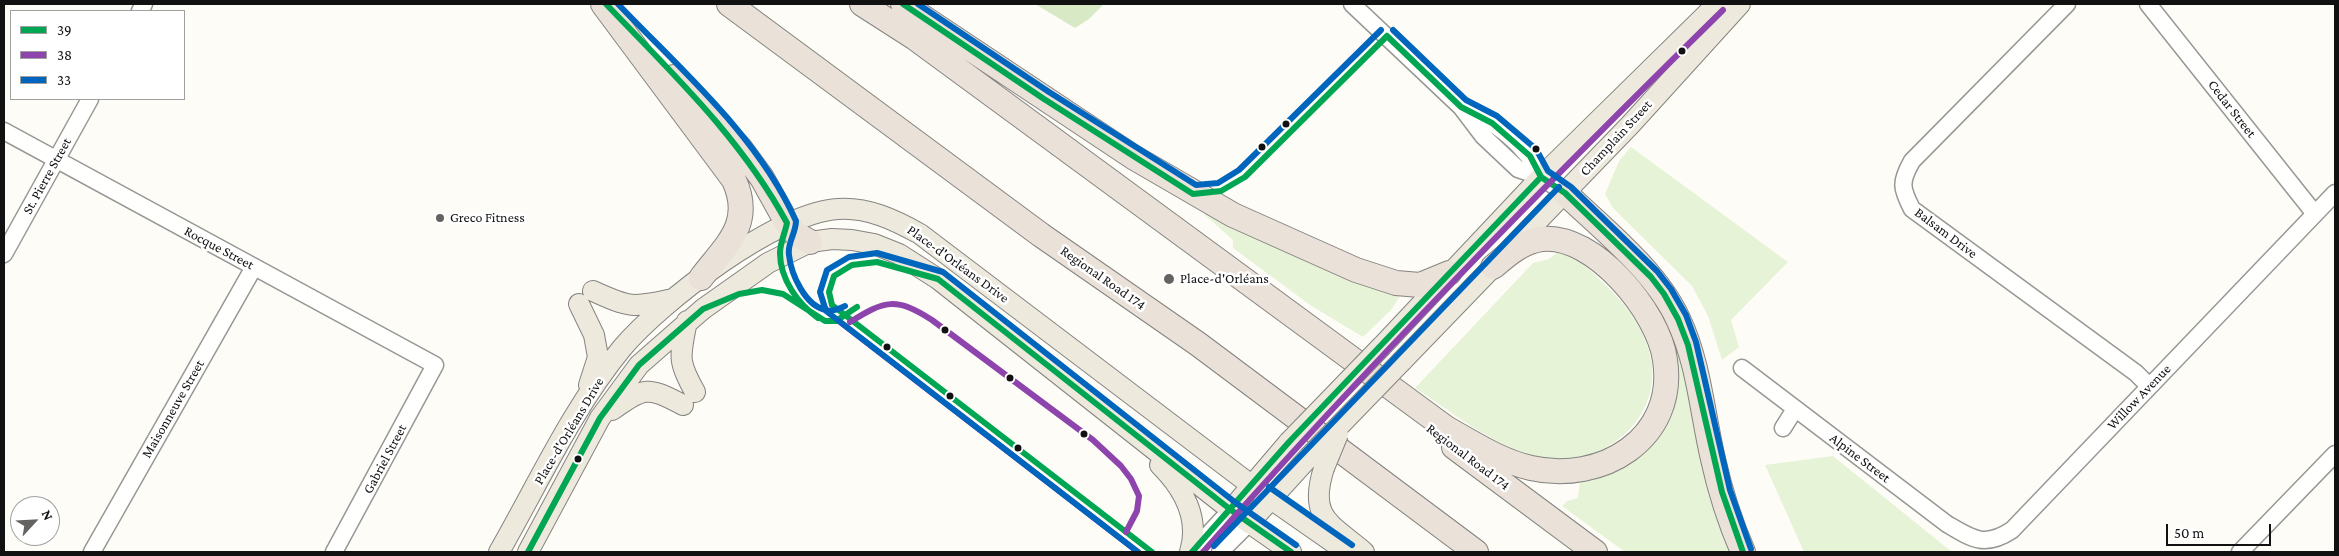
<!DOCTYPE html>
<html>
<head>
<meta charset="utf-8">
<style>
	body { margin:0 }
	#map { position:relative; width:2339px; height:556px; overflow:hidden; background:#fdfcf7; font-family:"Crimson Pro",serif }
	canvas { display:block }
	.frame { position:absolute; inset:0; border:5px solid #111; pointer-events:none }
	.legend { position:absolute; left:10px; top:10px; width:175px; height:90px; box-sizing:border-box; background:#fff; border:1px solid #a0a0a0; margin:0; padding:6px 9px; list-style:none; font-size:15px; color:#111 }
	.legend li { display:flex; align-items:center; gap:10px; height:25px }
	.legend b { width:25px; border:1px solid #a0a0a0 }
	.north { position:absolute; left:10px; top:496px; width:50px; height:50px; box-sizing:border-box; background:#fff; border:1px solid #a0a0a0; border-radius:50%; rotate:65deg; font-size:14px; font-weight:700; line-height:20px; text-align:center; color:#111 }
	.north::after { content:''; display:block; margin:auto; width:18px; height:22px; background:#646362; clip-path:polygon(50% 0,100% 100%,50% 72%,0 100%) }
	.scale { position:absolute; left:2166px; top:524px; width:105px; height:22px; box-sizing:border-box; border:2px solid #111; border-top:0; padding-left:6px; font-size:15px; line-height:18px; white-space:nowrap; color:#111; -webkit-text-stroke:4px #fff; paint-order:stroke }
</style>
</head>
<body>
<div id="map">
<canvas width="2339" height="556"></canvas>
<div class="frame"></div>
<ul class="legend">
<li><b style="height:6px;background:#00a651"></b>39</li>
<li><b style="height:6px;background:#8e44ad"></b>38</li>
<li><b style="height:6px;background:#0065bd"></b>33</li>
</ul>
<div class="north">N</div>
<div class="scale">50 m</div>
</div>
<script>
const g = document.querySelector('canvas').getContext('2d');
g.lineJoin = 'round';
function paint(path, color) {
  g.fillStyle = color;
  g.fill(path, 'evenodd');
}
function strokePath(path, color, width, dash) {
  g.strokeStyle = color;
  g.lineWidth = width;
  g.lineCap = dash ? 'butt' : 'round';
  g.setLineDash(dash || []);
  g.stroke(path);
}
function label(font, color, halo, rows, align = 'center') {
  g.font = font + ' "Crimson Pro",serif';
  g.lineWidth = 5;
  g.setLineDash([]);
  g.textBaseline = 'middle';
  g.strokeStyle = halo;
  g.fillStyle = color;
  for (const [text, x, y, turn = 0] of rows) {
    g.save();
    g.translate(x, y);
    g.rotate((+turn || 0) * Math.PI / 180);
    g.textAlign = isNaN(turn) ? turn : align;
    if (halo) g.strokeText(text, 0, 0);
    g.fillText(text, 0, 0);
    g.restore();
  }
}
const green = new Path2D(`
	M 1631,147 L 1788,262 L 1731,320 L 1739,347 L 1722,360 L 1708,316 L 1692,286 L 1613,208 L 1605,194 L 1619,161 Z
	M 1206,209 L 1389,290 L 1400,296 L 1391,310 L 1363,337 L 1310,305 L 1233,248 L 1233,240 L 1204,214 Z
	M 1559,251 C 1575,254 1589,269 1601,281 C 1622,300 1644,327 1650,355 C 1666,423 1594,474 1533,456 C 1490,443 1452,412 1415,388 L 1533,263 L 1549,259 Z
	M 1668,320 L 1675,335 L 1731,552 L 1625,552 L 1562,506 L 1567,501 L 1578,498 L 1580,480 L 1650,445 L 1664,322 Z
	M 1833,456 L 1952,552 L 1804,552 L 1765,465 Z`);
const forest = new Path2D(`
	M 1035,4 L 1104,4 L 1089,19 L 1075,28 Z`);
const minor = new Path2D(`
	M 1352,4 L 1461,107 L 1483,136 L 1518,169 L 1541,177 L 1565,193
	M 2067,4 L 1912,161 C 1900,182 1901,188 1912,209 L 2136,373 L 2149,386
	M 2148,4 L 2315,214
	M 140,11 L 144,4
	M 1462,107 C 1493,121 1526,144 1541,177
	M 4,131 L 435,365 L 334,552
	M 4,254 L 90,99
	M 1742,368 L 1947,524 C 1972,539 1985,548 2012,530 L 2335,193
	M 1783,428 L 1795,409
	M 92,552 L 254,267
	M 1192,552 L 1231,510
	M 1220,552 L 1249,523
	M 2240,552 L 2335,454`);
const major = new Path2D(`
	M 593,291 C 630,308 633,308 673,299
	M 579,304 L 594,335 L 598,357 L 589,385
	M 687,321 C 680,357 677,360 695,392
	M 1382,346 L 1541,177 L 1717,4
	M 1402,361 L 1631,124 L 1740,4
	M 612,410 C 645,387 647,386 683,405
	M 1160,465 C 1184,489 1200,519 1190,552
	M 1324,468 C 1308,518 1330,523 1364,552
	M 1231,510 L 1289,442
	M 1249,523 L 1309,457
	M 499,552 C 538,484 572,409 622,348 C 662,301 776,213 838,209 C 868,207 895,220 920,234 L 1251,485 L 1347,552
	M 528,552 L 600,418 L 639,365 L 703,309 L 768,263 L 810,242 L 832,239 L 852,240 L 874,244 L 899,254 L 938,279 L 1231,510 L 1291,552`);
const highway = new Path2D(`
	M 603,4 L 734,180 C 754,224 726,245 701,278
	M 729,4 L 1041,235 L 1198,344 L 1476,552
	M 862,4 L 915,38 L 1446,428 C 1473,443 1500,461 1531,468 C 1601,484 1677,439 1665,360 C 1659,313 1594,233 1542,239 C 1523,241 1507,255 1493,267
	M 903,4 L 1133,157 L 1233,215 L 1356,270 L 1396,283 L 1420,285 L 1449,273
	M 674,77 L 740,148 L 762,178 L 787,223 L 796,234 L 810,242
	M 1565,193 C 1603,229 1656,271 1678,319 C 1699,363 1702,412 1713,459 C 1720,491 1730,522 1743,552
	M 1454,447 L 1595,552`);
const majorBridge = new Path2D(`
	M 1289,442 L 1382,346
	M 1309,457 L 1402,361
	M 1324,468 L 1338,434`);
const bus1 = new Path2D(`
	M 606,4 C 672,73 741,138 787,223 C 785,233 780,243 780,253 C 780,279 798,304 818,318
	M 903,4 L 1044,99 L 1193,194 L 1221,191 L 1245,177 L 1387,36
	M 1387,36 L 1461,107 L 1492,123 L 1530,156 L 1541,177 L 1565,193 L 1651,277 L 1664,294 L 1678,319 L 1688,345 L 1722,492 L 1743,552
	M 528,552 L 600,418 L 639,365 L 703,309 L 739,294 L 762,290 L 783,294 L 825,321 L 836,321 L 857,307
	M 1152,552 L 832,305 L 829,292 L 834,276 L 852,265 L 877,262 L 938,279 L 1231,510 L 1291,552
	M 1192,552 L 1289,442 L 1541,177`);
const bus2 = new Path2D(`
	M 840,322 L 1138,552
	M 850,322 C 885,300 896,297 932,320 L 1093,440 L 1121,466 L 1131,479 L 1139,496 L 1137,511 L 1126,532
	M 1203,552 C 1369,364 1544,186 1723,10`);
const bus3 = new Path2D(`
	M 618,4 C 681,70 758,136 796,221 C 796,233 787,243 789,255 C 791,274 805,306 826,310 C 833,312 838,309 845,306
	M 918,4 L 1049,92 L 1196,185 L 1218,183 L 1239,170 L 1381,30
	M 1393,30 L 1466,100 L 1497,116 L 1536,149 L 1548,171 L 1571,187 L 1657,271 L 1671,289 L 1686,315 L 1696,342 L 1730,490 L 1751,549
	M 1269,487 L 1352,545
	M 1214,546 L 1559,187
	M 1138,552 L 826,311 L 820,292 L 827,270 L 849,257 L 877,253 L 943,272 L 1236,503 L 1296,545`);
const markers = [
	[1682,51,4.5,"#111"],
	[1286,124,4.5,"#111"],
	[1262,147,4.5,"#111"],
	[1536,149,4.5,"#111"],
	[440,218,5,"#646362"],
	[1169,279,6,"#646362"],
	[945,330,4.5,"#111"],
	[887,347,4.5,"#111"],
	[1010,378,4.5,"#111"],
	[950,396,4.5,"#111"],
	[1084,434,4.5,"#111"],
	[1018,448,4.5,"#111"],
	[578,459,4.5,"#111"]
];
const streetNames = [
	["Cedar Street",2232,109,52],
	["Champlain Street",1616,138,-47],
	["St. Pierre Street",47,176,-61],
	["Balsam Drive",1946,233,37],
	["Rocque Street",219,248,28],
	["Place-d'Orléans Drive",958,264,36],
	["Regional Road 174",1103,278,35],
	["Willow Avenue",2139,397,-46],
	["Maisonneuve Street",173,409,-60],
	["Place-d'Orléans Drive",569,431,-59],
	["Regional Road 174",1468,457,37],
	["Alpine Street",1860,458,37],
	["Gabriel Street",385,459,-62]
];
const poiNames = [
	["Greco Fitness",450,218],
	["Place-d'Orléans",1180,279]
];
paint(green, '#e7f3d7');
paint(forest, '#d8eac5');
strokePath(minor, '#979795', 19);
strokePath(major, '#858482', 22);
strokePath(highway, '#858482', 26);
strokePath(minor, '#fffffe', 16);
strokePath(major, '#ede9dc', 20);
strokePath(highway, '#eae1d8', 24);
strokePath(majorBridge, '#858482', 22, []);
strokePath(majorBridge, '#ede9dc', 20);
strokePath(bus1, '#00a651', 6);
strokePath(bus2, '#8e44ad', 6);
strokePath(bus3, '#0065bd', 6);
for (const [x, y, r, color] of markers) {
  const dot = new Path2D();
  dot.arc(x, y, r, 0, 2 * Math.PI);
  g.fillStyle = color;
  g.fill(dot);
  strokePath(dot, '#fff', 2);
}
label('14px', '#111', '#fff', streetNames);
label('14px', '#111', '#fff', poiNames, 'left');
</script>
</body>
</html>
